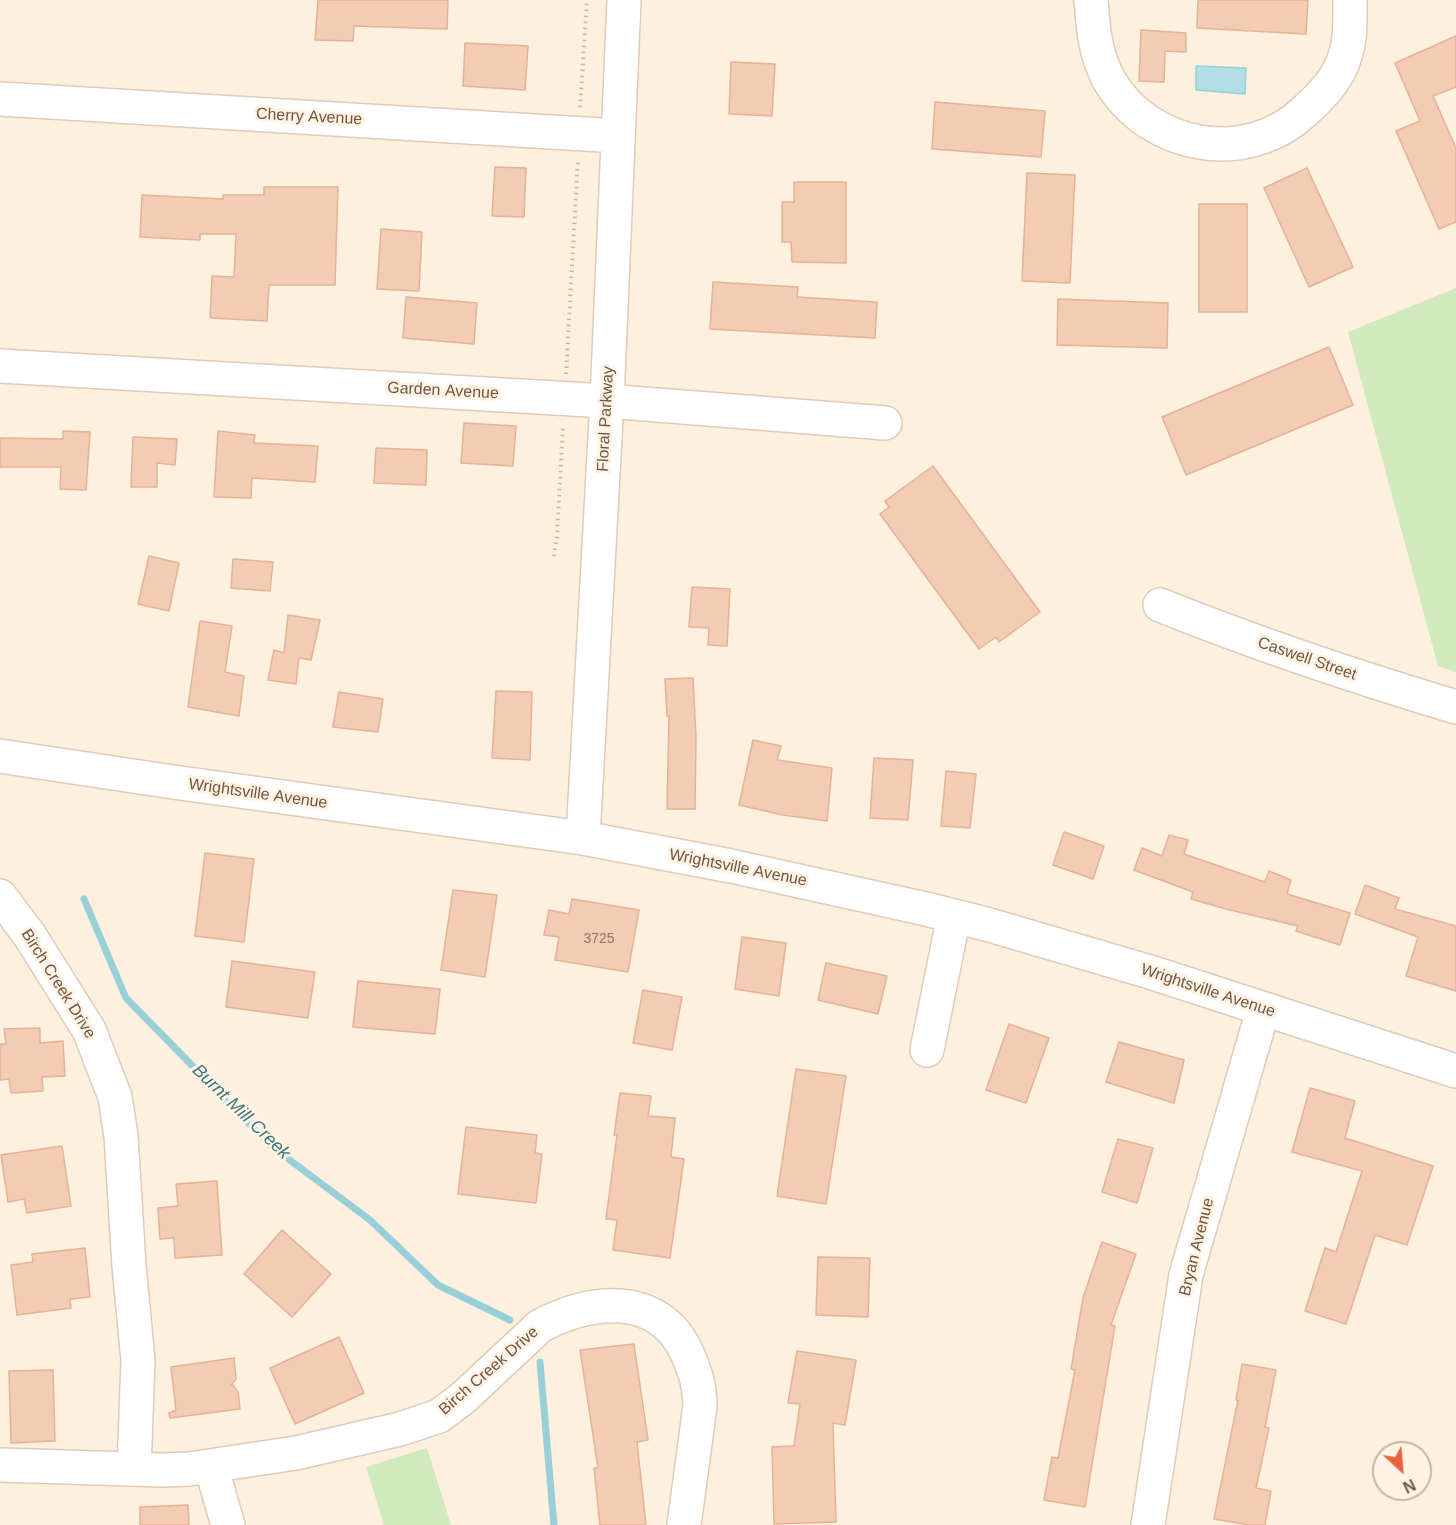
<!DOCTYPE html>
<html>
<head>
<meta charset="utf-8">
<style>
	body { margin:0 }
	#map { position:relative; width:1456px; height:1525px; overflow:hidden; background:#fdf0de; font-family:Arial,sans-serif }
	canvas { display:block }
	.north { position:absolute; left:1372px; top:1441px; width:60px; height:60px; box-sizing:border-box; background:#fff4e4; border:2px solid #c7b4a5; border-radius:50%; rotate:154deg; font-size:16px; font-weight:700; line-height:24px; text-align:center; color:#725546 }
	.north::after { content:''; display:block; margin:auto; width:21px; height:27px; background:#eb623e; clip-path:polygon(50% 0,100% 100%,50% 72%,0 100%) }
</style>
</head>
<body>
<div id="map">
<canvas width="1456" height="1525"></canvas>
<div class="north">N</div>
</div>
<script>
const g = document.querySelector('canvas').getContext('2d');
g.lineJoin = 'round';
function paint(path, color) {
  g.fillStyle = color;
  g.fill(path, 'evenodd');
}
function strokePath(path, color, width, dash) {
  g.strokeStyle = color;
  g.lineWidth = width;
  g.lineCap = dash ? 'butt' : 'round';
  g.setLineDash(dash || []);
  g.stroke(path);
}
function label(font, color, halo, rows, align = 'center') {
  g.font = font + ' Arial,sans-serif';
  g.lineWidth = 6;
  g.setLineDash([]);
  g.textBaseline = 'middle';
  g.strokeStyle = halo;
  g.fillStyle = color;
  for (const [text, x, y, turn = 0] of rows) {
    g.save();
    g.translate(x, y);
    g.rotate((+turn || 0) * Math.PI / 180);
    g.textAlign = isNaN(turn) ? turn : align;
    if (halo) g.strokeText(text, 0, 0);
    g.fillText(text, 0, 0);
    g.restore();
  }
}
const green = new Path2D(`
	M 1456,288 L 1456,672 L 1438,666 L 1348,332 Z
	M 427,1448 L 451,1525 L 384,1525 L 366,1467 Z`);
const water = new Path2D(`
	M 1196,66 L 1246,68 L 1245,94 L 1196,90 Z`);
const stream = new Path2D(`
	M 84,899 L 126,998 L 271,1146 L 370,1220 L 438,1285 L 510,1320
	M 540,1362 L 554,1525`);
const building = new Path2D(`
	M 318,0 L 448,0 L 447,29 L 354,26 L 353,41 L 315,40 Z
	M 1198,0 L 1308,0 L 1306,34 L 1197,28 Z
	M 1141,30 L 1186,33 L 1186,52 L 1165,51 L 1164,82 L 1139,81 Z
	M 1456,36 L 1456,87 L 1433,96 L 1456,148 L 1456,222 L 1439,229 L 1396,131 L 1420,121 L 1395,63 Z
	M 465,43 L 528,46 L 525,90 L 463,86 Z
	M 731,62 L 775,64 L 772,116 L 729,114 Z
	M 935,102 L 1045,111 L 1041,157 L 932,149 Z
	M 495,167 L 526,168 L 524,217 L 492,216 Z
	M 1307,168 L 1353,267 L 1309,287 L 1264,188 Z
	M 1027,173 L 1075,175 L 1070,283 L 1022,281 Z
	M 794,182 L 846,182 L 846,263 L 792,262 L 791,242 L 782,242 L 782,202 L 794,202 Z
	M 264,187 L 338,187 L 335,285 L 269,285 L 267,321 L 210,318 L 212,276 L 234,277 L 236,234 L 200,234 L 200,240 L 140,237 L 142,195 L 223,199 L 223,195 L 264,195 Z
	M 1199,204 L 1247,204 L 1247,312 L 1199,312 Z
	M 381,229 L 422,232 L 419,291 L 377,289 Z
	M 713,282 L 798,287 L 797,297 L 877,302 L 875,338 L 710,329 Z
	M 406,297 L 477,303 L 474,344 L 403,338 Z
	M 1058,299 L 1168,303 L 1167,348 L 1057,345 Z
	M 1329,347 L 1353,405 L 1186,475 L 1162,417 Z
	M 464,423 L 516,426 L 513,466 L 461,463 Z
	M 63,431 L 90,432 L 86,490 L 60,489 L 61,467 L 0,467 L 0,438 L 63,439 Z
	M 218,431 L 255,435 L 254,443 L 318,446 L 315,482 L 252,478 L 251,498 L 214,497 Z
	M 133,437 L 177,439 L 175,465 L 157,463 L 157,487 L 131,487 Z
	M 376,448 L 427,450 L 426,485 L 374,483 Z
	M 933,466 L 1040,612 L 999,642 L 996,637 L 979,649 L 880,514 L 889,507 L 885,501 Z
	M 149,556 L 179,563 L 169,611 L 138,604 Z
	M 233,559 L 273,562 L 270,591 L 231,588 Z
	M 692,587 L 730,589 L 727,646 L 708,645 L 709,628 L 689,627 Z
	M 288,615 L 320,620 L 311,660 L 299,658 L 296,684 L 268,680 L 274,650 L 284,653 Z
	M 200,621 L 232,626 L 225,672 L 244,676 L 239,716 L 188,707 Z
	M 693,678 L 696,737 L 695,809 L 667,809 L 669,716 L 667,716 L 665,679 Z
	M 496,691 L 532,692 L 530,760 L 492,758 Z
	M 339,692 L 383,699 L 378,732 L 333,727 Z
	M 753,740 L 781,746 L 777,760 L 832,768 L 827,821 L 783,815 L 739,805 Z
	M 874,758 L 913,760 L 908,820 L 870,818 Z
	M 946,771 L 976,774 L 970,828 L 941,826 Z
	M 1064,832 L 1104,846 L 1093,879 L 1053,865 Z
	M 1169,835 L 1188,840 L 1184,854 L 1265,882 L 1269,871 L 1291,880 L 1287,894 L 1350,913 L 1340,945 L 1296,931 L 1298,926 L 1226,909 L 1191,899 L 1193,892 L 1134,870 L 1142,848 L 1162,856 Z
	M 205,853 L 254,859 L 244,942 L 195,936 Z
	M 1365,885 L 1399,898 L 1395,909 L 1456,926 L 1456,991 L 1406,976 L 1418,937 L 1355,914 Z
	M 453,890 L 497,895 L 485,977 L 441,970 Z
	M 572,899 L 639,910 L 628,972 L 555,960 L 559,937 L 544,935 L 549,910 L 569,914 Z
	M 742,937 L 786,943 L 779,996 L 735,989 Z
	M 232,961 L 315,972 L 308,1018 L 226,1007 Z
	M 826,963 L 887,976 L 878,1014 L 818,1000 Z
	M 358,981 L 440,989 L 435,1034 L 353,1027 Z
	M 643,990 L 682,997 L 672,1050 L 633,1043 Z
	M 1009,1024 L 1049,1038 L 1026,1103 L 986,1090 Z
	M 40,1028 L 40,1043 L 63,1041 L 65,1076 L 42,1077 L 43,1091 L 11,1093 L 9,1079 L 0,1080 L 0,1044 L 6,1044 L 4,1029 Z
	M 1119,1042 L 1184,1060 L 1174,1103 L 1106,1082 Z
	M 796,1069 L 846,1076 L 826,1204 L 777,1196 Z
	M 1310,1088 L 1355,1101 L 1345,1138 L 1433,1166 L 1407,1245 L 1375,1235 L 1346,1324 L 1305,1311 L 1325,1248 L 1336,1252 L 1362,1171 L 1292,1152 Z
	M 620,1093 L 651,1096 L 648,1116 L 675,1118 L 671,1157 L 684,1159 L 670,1258 L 613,1250 L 617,1220 L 606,1219 L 617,1135 L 614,1135 Z
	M 466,1127 L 537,1135 L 535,1153 L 542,1154 L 536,1203 L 458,1194 Z
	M 1118,1139 L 1153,1148 L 1137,1203 L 1102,1192 Z
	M 62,1146 L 71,1206 L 27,1213 L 24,1199 L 8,1202 L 1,1155 Z
	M 217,1181 L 222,1255 L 175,1258 L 174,1238 L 160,1239 L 158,1208 L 178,1206 L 176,1184 Z
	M 282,1230 L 331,1274 L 292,1317 L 244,1274 Z
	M 1102,1242 L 1136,1254 L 1111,1325 L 1115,1326 L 1085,1507 L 1044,1500 L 1052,1457 L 1058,1458 L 1075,1370 L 1071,1369 L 1083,1298 Z
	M 85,1248 L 90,1297 L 70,1299 L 71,1308 L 17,1315 L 11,1265 L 33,1262 L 32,1254 Z
	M 818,1257 L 870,1258 L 868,1317 L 816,1315 Z
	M 339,1337 L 364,1393 L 295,1424 L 270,1368 Z
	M 634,1344 L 648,1440 L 637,1442 L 646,1525 L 600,1525 L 594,1468 L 598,1468 L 580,1350 Z
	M 797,1351 L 856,1360 L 845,1425 L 833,1423 L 836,1522 L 774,1524 L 772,1447 L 794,1446 L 800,1404 L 788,1403 Z
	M 234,1358 L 236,1379 L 231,1385 L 233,1385 L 238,1392 L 240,1409 L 170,1418 L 169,1413 L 176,1410 L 171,1367 Z
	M 1242,1364 L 1276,1370 L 1265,1427 L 1269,1428 L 1256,1488 L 1271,1491 L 1265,1525 L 1249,1525 L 1214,1519 L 1238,1400 L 1236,1400 Z
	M 53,1370 L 55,1441 L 11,1443 L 9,1371 Z
	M 188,1505 L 189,1525 L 140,1525 L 140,1507 Z`);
const path = new Path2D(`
	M 580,107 L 587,0
	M 566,374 L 578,159
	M 554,556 L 557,536 L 563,426`);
const minor = new Path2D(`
	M 1091,0 C 1093,28 1095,54 1109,80 C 1149,149 1247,167 1306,110 C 1321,96 1338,79 1344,59 C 1351,41 1350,19 1350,0
	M 0,99 L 618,136
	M 0,366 L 607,401 L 885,423
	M 1160,605 C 1257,644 1356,677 1456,707
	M 0,756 L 173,782 L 583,838 L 731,866 L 926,909 L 986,924 L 1150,972 L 1456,1071
	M 583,838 L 607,401 L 624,0
	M 0,896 L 30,936 L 89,1030 L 115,1097 L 121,1136 L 129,1266 L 138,1360 L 134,1469
	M 927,1050 L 954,916
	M 0,1465 L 162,1470 L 189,1469 L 296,1453 L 400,1429 L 439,1416 L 463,1398 L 540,1326 C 591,1299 659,1291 687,1353 C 695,1371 700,1386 700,1406 L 684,1525
	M 211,1466 L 228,1525
	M 1148,1525 L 1186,1275 L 1263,1010`);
const numberNames = [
	["3725",599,939]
];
const streetNames = [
	["Cherry Avenue",309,117,3],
	["Garden Avenue",443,391,3],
	["Floral Parkway",606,419,-87],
	["Caswell Street",1307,659,19],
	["Wrightsville Avenue",258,794,8],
	["Wrightsville Avenue",738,868,11],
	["Birch Creek Drive",58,984,58],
	["Wrightsville Avenue",1208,991,18],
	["Bryan Avenue",1197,1247,-76],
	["Birch Creek Drive",489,1371,-41]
];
const waterNames = [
	["Burnt Mill Creek",241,1112,44]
];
paint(green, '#d0eabd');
paint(water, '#b2dfe6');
strokePath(water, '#98cfd8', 1.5);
strokePath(stream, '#98cfd8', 7);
paint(building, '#f2ccb5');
strokePath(building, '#e5b295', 1.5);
strokePath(minor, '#e0cbba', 36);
strokePath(path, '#d7b099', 4, [1.5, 4.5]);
strokePath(minor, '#fff', 33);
label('14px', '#927362', null, numberNames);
label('16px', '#725546', '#fff4e4', streetNames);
label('italic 18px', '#3c7680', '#fff4e4', waterNames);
</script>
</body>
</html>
